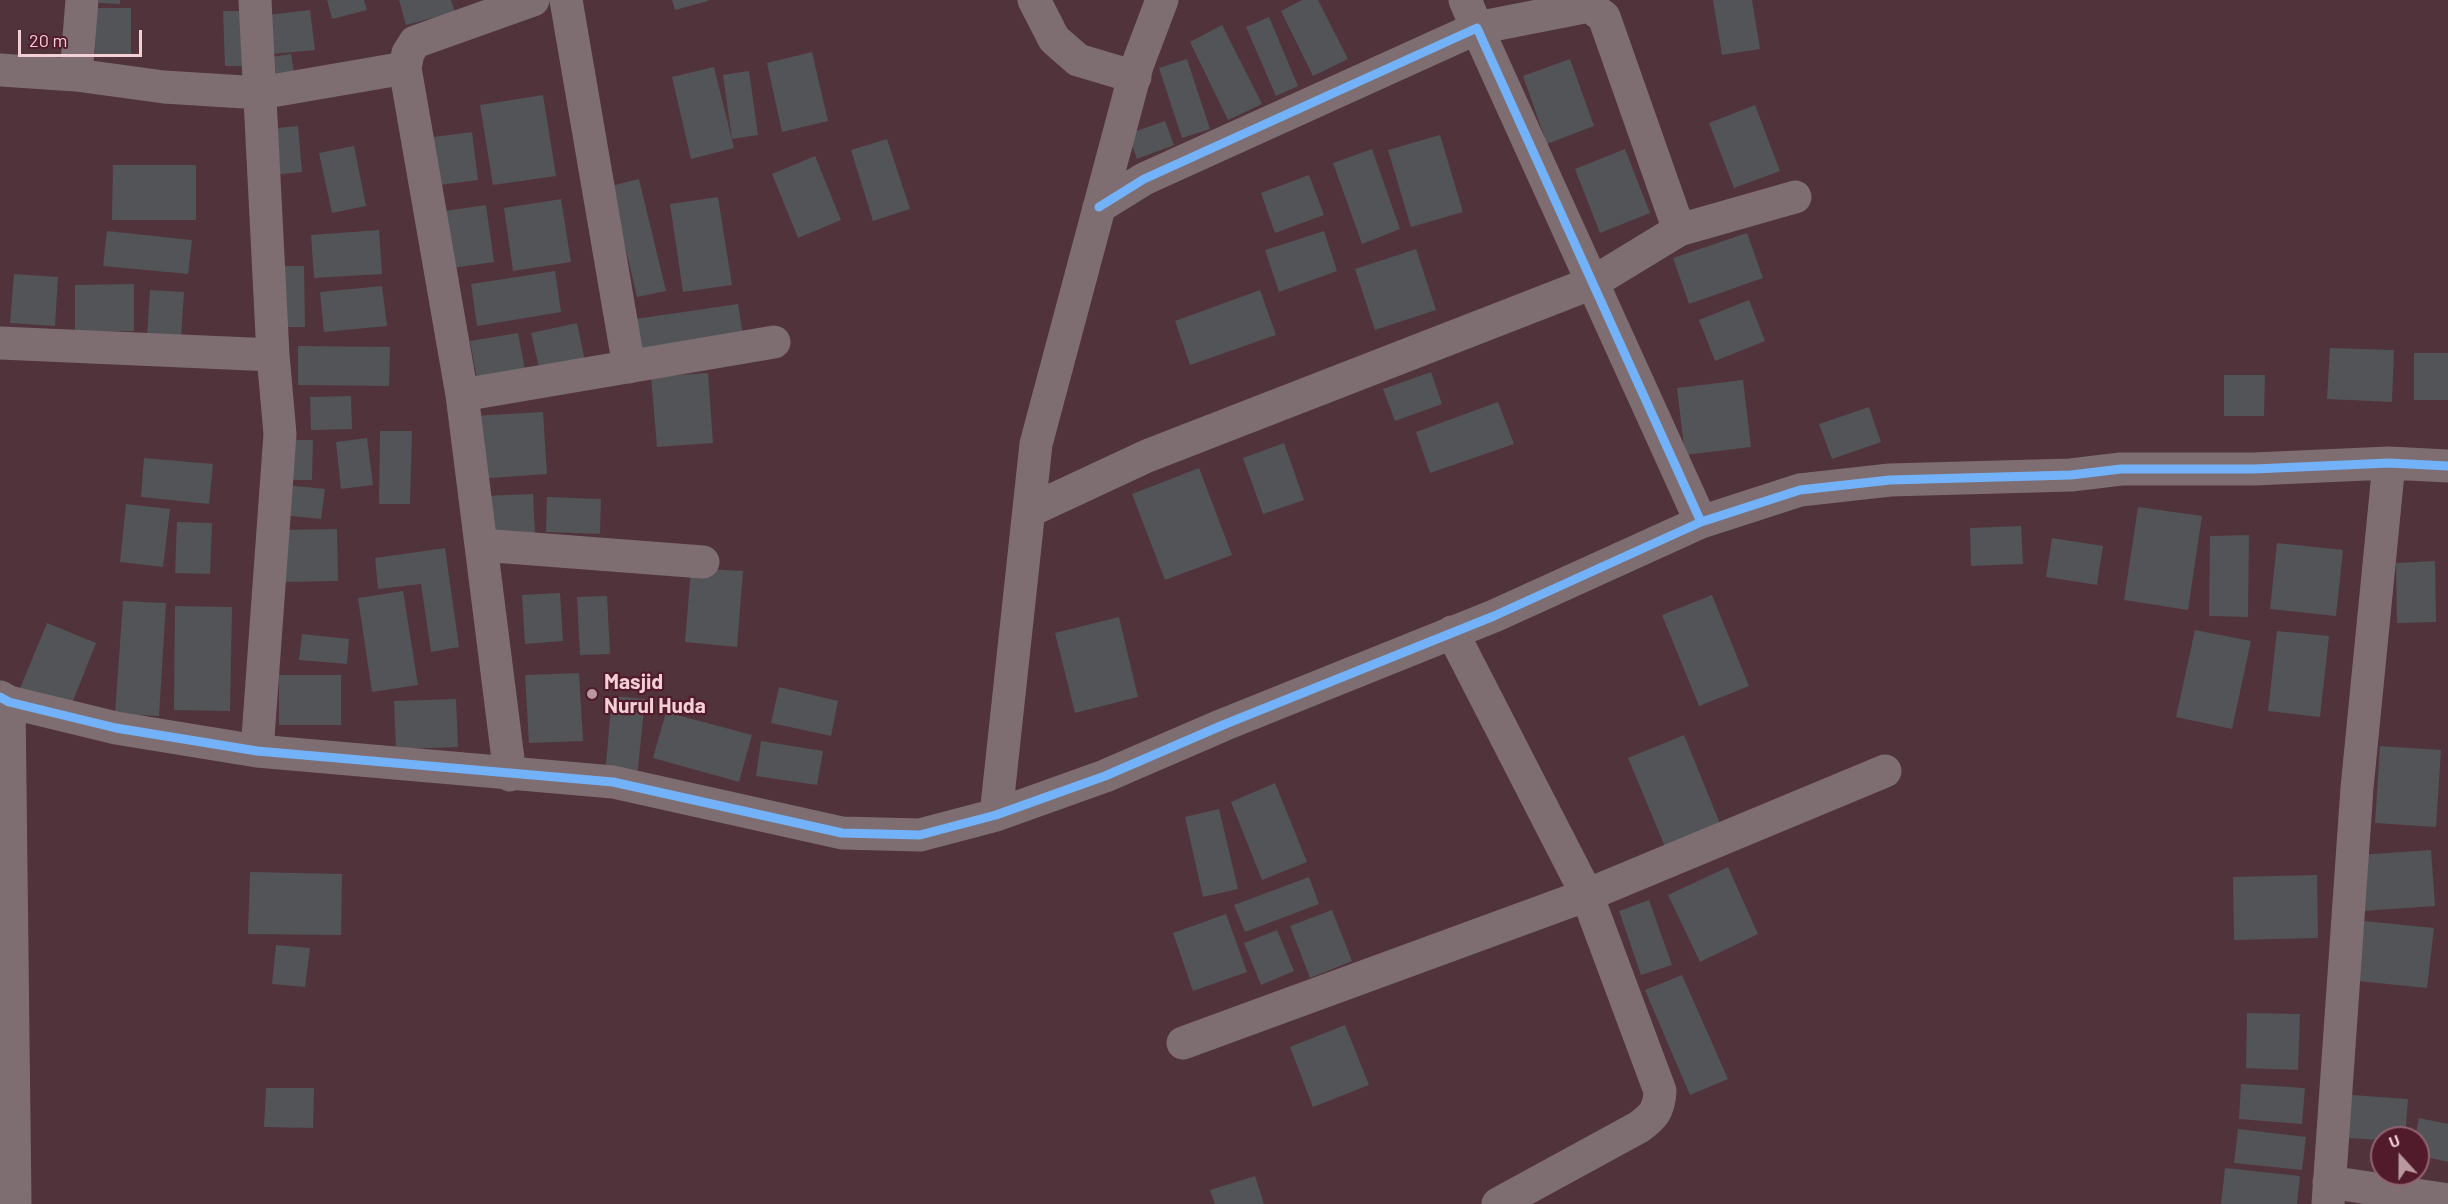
<!DOCTYPE html>
<html>
<head>
<meta charset="utf-8">
<style>
	body { margin:0 }
	#map { position:relative; width:2448px; height:1204px; overflow:hidden; background:#51333c; font-family:Barlow,sans-serif }
	canvas { display:block }
	.north { position:absolute; left:2370px; top:1126px; width:60px; height:60px; box-sizing:border-box; background:#521b2c; border:2px solid #926370; border-radius:50%; rotate:339deg; font-size:16px; font-weight:700; line-height:24px; text-align:center; color:#f3cfd6 }
	.north::after { content:''; display:block; margin:auto; width:21px; height:27px; background:#ba98a0; clip-path:polygon(50% 0,100% 100%,50% 72%,0 100%) }
	.scale { position:absolute; left:18px; top:30px; width:124px; height:27px; box-sizing:border-box; border:3px solid #f3cfd6; border-top:0; padding-left:8px; font-size:18px; line-height:21px; white-space:nowrap; color:#f3cfd6; -webkit-text-stroke:4px #521b2c; paint-order:stroke }
</style>
</head>
<body>
<div id="map">
<canvas width="2448" height="1204"></canvas>
<div class="north">U</div>
<div class="scale">20 m</div>
</div>
<script>
const g = document.querySelector('canvas').getContext('2d');
g.lineJoin = 'round';
function paint(path, color) {
  g.fillStyle = color;
  g.fill(path, 'evenodd');
}
function strokePath(path, color, width, dash) {
  g.strokeStyle = color;
  g.lineWidth = width;
  g.lineCap = dash ? 'butt' : 'round';
  g.setLineDash(dash || []);
  g.stroke(path);
}
function label(font, color, halo, rows, align = 'center') {
  g.font = font + ' Barlow,sans-serif';
  g.lineWidth = 4.5;
  g.setLineDash([]);
  g.textBaseline = 'middle';
  g.strokeStyle = halo;
  g.fillStyle = color;
  for (const [text, x, y, turn = 0] of rows) {
    g.save();
    g.translate(x, y);
    g.rotate((+turn || 0) * Math.PI / 180);
    g.textAlign = isNaN(turn) ? turn : align;
    if (halo) g.strokeText(text, 0, 0);
    g.fillText(text, 0, 0);
    g.restore();
  }
}
const building = new Path2D(`
	M 99,0 L 120,0 L 120,4 L 99,3 Z
	M 327,0 L 364,0 L 367,10 L 332,19 Z
	M 399,0 L 451,0 L 455,12 L 406,25 Z
	M 672,0 L 708,0 L 708,1 L 675,10 Z
	M 1302,0 L 1318,0 L 1348,59 L 1313,76 L 1281,11 Z
	M 1713,0 L 1752,0 L 1760,49 L 1722,55 Z
	M 96,8 L 131,8 L 131,56 L 95,55 Z
	M 310,10 L 315,50 L 271,54 L 267,15 Z
	M 223,11 L 247,11 L 249,66 L 225,66 Z
	M 1269,17 L 1298,86 L 1276,96 L 1246,27 Z
	M 1222,25 L 1262,104 L 1228,120 L 1190,42 Z
	M 812,52 L 828,121 L 782,132 L 767,63 Z
	M 291,54 L 296,85 L 269,90 L 264,58 Z
	M 1187,59 L 1210,129 L 1182,138 L 1159,68 Z
	M 1570,59 L 1594,126 L 1547,144 L 1523,76 Z
	M 714,67 L 734,148 L 691,159 L 672,77 Z
	M 749,71 L 758,135 L 732,139 L 723,75 Z
	M 543,95 L 556,176 L 493,185 L 480,105 Z
	M 1755,105 L 1780,171 L 1734,188 L 1709,123 Z
	M 1165,121 L 1174,145 L 1137,159 L 1128,134 Z
	M 298,126 L 302,172 L 272,175 L 267,129 Z
	M 472,132 L 478,180 L 432,186 L 426,138 Z
	M 1440,135 L 1463,212 L 1411,227 L 1388,150 Z
	M 887,139 L 910,209 L 873,221 L 851,150 Z
	M 354,146 L 366,206 L 332,213 L 319,153 Z
	M 1372,149 L 1400,229 L 1362,244 L 1333,163 Z
	M 1625,149 L 1650,213 L 1600,233 L 1575,169 Z
	M 815,156 L 841,220 L 798,238 L 772,174 Z
	M 113,165 L 196,165 L 196,220 L 112,220 Z
	M 1309,175 L 1324,215 L 1275,233 L 1261,193 Z
	M 639,179 L 666,291 L 637,297 L 611,186 Z
	M 718,197 L 732,285 L 683,292 L 670,204 Z
	M 561,199 L 571,262 L 513,271 L 504,208 Z
	M 486,205 L 494,262 L 452,268 L 444,211 Z
	M 379,230 L 382,274 L 314,278 L 311,235 Z
	M 107,231 L 192,240 L 188,274 L 103,266 Z
	M 1324,231 L 1337,271 L 1279,292 L 1265,250 Z
	M 1747,233 L 1763,278 L 1689,304 L 1673,258 Z
	M 1416,249 L 1436,310 L 1375,330 L 1355,269 Z
	M 278,266 L 304,266 L 305,327 L 279,327 Z
	M 555,271 L 561,312 L 477,326 L 471,284 Z
	M 14,274 L 58,277 L 55,326 L 10,323 Z
	M 134,284 L 134,331 L 75,332 L 75,285 Z
	M 382,286 L 387,326 L 324,332 L 320,292 Z
	M 150,290 L 184,292 L 181,337 L 147,335 Z
	M 1260,290 L 1276,335 L 1190,365 L 1175,321 Z
	M 1749,300 L 1765,341 L 1715,361 L 1699,320 Z
	M 738,304 L 744,341 L 640,355 L 635,319 Z
	M 577,323 L 585,361 L 540,372 L 531,333 Z
	M 518,333 L 525,370 L 477,379 L 470,341 Z
	M 298,346 L 390,347 L 389,386 L 298,385 Z
	M 2330,348 L 2394,350 L 2392,402 L 2327,399 Z
	M 2414,353 L 2448,353 L 2448,400 L 2414,400 Z
	M 1431,372 L 1442,404 L 1395,421 L 1383,389 Z
	M 708,373 L 713,443 L 657,447 L 651,377 Z
	M 2224,375 L 2265,375 L 2264,416 L 2224,416 Z
	M 1743,380 L 1751,447 L 1685,455 L 1677,388 Z
	M 351,396 L 352,429 L 311,430 L 310,397 Z
	M 1498,402 L 1514,444 L 1430,473 L 1416,432 Z
	M 1869,407 L 1881,442 L 1832,459 L 1819,424 Z
	M 543,412 L 547,474 L 476,479 L 472,416 Z
	M 380,431 L 412,431 L 410,504 L 379,504 Z
	M 367,438 L 373,485 L 341,489 L 336,442 Z
	M 285,440 L 313,440 L 312,480 L 285,480 Z
	M 1284,443 L 1304,500 L 1263,514 L 1243,458 Z
	M 144,458 L 213,464 L 209,504 L 141,497 Z
	M 1199,468 L 1232,555 L 1165,580 L 1132,494 Z
	M 285,485 L 325,489 L 321,519 L 281,515 Z
	M 533,494 L 535,534 L 485,537 L 483,496 Z
	M 547,497 L 601,499 L 600,534 L 546,532 Z
	M 126,504 L 170,509 L 163,567 L 120,562 Z
	M 2138,507 L 2202,516 L 2188,610 L 2124,600 Z
	M 177,522 L 212,523 L 210,574 L 175,573 Z
	M 2021,526 L 2023,564 L 1971,566 L 1970,528 Z
	M 337,529 L 338,581 L 284,582 L 283,530 Z
	M 2249,535 L 2248,617 L 2209,616 L 2210,536 Z
	M 2052,538 L 2103,546 L 2097,585 L 2046,577 Z
	M 2277,543 L 2343,550 L 2336,616 L 2270,609 Z
	M 445,548 L 459,647 L 431,652 L 421,584 L 378,589 L 375,558 Z
	M 2435,561 L 2436,622 L 2397,623 L 2396,563 Z
	M 691,568 L 743,571 L 737,647 L 685,642 Z
	M 403,591 L 418,685 L 372,692 L 358,598 Z
	M 560,593 L 563,641 L 525,644 L 522,595 Z
	M 1712,595 L 1749,686 L 1699,706 L 1662,615 Z
	M 607,596 L 610,654 L 580,655 L 577,597 Z
	M 123,601 L 166,603 L 159,716 L 115,714 Z
	M 175,606 L 232,607 L 230,711 L 174,710 Z
	M 1119,617 L 1138,697 L 1075,713 L 1055,633 Z
	M 47,623 L 96,643 L 69,711 L 19,691 Z
	M 2195,630 L 2251,641 L 2232,729 L 2176,717 Z
	M 2277,631 L 2329,636 L 2320,717 L 2268,711 Z
	M 302,634 L 349,639 L 347,664 L 299,660 Z
	M 579,673 L 583,741 L 529,743 L 525,675 Z
	M 279,675 L 341,675 L 341,725 L 279,725 Z
	M 779,687 L 838,701 L 831,736 L 771,723 Z
	M 612,696 L 645,699 L 637,778 L 605,775 Z
	M 456,699 L 458,747 L 396,749 L 394,701 Z
	M 666,712 L 752,735 L 739,782 L 653,758 Z
	M 1684,735 L 1721,826 L 1666,849 L 1628,758 Z
	M 761,741 L 823,751 L 817,785 L 756,776 Z
	M 2380,746 L 2441,750 L 2436,827 L 2375,823 Z
	M 1275,783 L 1307,862 L 1262,880 L 1231,802 Z
	M 1219,809 L 1238,889 L 1203,897 L 1185,817 Z
	M 2431,850 L 2435,906 L 2363,911 L 2359,855 Z
	M 1728,867 L 1758,934 L 1700,962 L 1668,895 Z
	M 250,872 L 342,874 L 341,935 L 248,934 Z
	M 2317,875 L 2318,938 L 2234,940 L 2233,877 Z
	M 1309,877 L 1319,904 L 1245,932 L 1234,905 Z
	M 1649,900 L 1672,965 L 1641,975 L 1619,911 Z
	M 1332,910 L 1352,961 L 1310,978 L 1290,926 Z
	M 1226,914 L 1247,972 L 1193,991 L 1173,933 Z
	M 2364,921 L 2434,928 L 2427,988 L 2357,981 Z
	M 1277,930 L 1294,971 L 1261,985 L 1244,943 Z
	M 276,945 L 310,948 L 305,987 L 272,984 Z
	M 1682,975 L 1728,1079 L 1690,1095 L 1645,990 Z
	M 2247,1013 L 2300,1014 L 2298,1070 L 2246,1068 Z
	M 1345,1025 L 1369,1085 L 1313,1107 L 1290,1047 Z
	M 2241,1084 L 2305,1088 L 2302,1124 L 2239,1119 Z
	M 266,1088 L 314,1088 L 313,1128 L 264,1127 Z
	M 2351,1095 L 2408,1099 L 2405,1138 L 2382,1138 L 2382,1140 L 2347,1138 Z
	M 2419,1118 L 2448,1124 L 2448,1162 L 2418,1155 L 2418,1138 L 2415,1138 Z
	M 2238,1129 L 2306,1137 L 2302,1170 L 2234,1163 Z
	M 2225,1168 L 2300,1176 L 2297,1204 L 2221,1204 Z
	M 1255,1176 L 1264,1204 L 1215,1204 L 1210,1190 Z`);
const minor = new Path2D(`
	M 255,0 L 273,355
	M 566,0 L 629,367
	M 1034,0 L 1054,39 L 1078,60 L 1135,77
	M 1465,0 L 1477,28 L 1584,7 L 1592,8 L 1604,17 L 1679,230
	M 0,70 L 76,75 L 82,0
	M 76,75 L 164,87 L 260,93 L 405,68
	M 1099,207 L 1144,179 L 1477,28 L 1701,522
	M 0,343 L 273,355 L 280,434 L 257,751
	M 462,395 L 774,342
	M 1029,511 L 1147,456 L 1592,283 L 1679,230 L 1795,197
	M 481,545 L 703,562
	M 1452,632 L 1587,895 L 1660,1091 C 1659,1110 1654,1116 1639,1127 L 1498,1204
	M 0,697 L 9,702 L 116,728 L 257,751 L 613,782 L 842,833 L 920,835 L 996,815 L 1105,776 L 1223,725 L 1494,616 L 1701,522 L 1800,490 L 1890,480 L 2071,475 L 2121,469 L 2254,469 L 2389,463 L 2448,466
	M 9,702 L 15,1204
	M 510,775 L 462,395 L 405,68 L 408,53 L 415,42 L 533,0
	M 996,815 L 1036,444 L 1137,66 L 1162,0
	M 1183,1043 L 1587,895 L 1885,771
	M 2329,1182 L 2448,1200
	M 2328,1204 L 2357,788 L 2389,463`);
const cycleway = new Path2D(`
	M 1099,207 L 1144,179 L 1477,28 L 1701,522
	M 0,697 L 9,702 L 116,728 L 257,751 L 613,782 L 842,833 L 920,835 L 996,815 L 1105,776 L 1223,725 L 1494,616 L 1701,522 L 1800,490 L 1890,480 L 2071,475 L 2121,469 L 2254,469 L 2389,463 L 2448,466`);
const markers = [
	[592,694,6,"#ba98a0"]
];
const poiNames = [
	["Masjid",604,682],
	["Nurul Huda",604,706]
];
paint(building, '#525457');
strokePath(minor, '#7e6e72', 33);
strokePath(cycleway, '#73b2f8', 9);
for (const [x, y, r, color] of markers) {
  const dot = new Path2D();
  dot.arc(x, y, r, 0, 2 * Math.PI);
  g.fillStyle = color;
  g.fill(dot);
  strokePath(dot, '#521b2c', 2);
}
label('bold 21px', '#f3cfd6', '#521b2c', poiNames, 'left');
</script>
</body>
</html>
